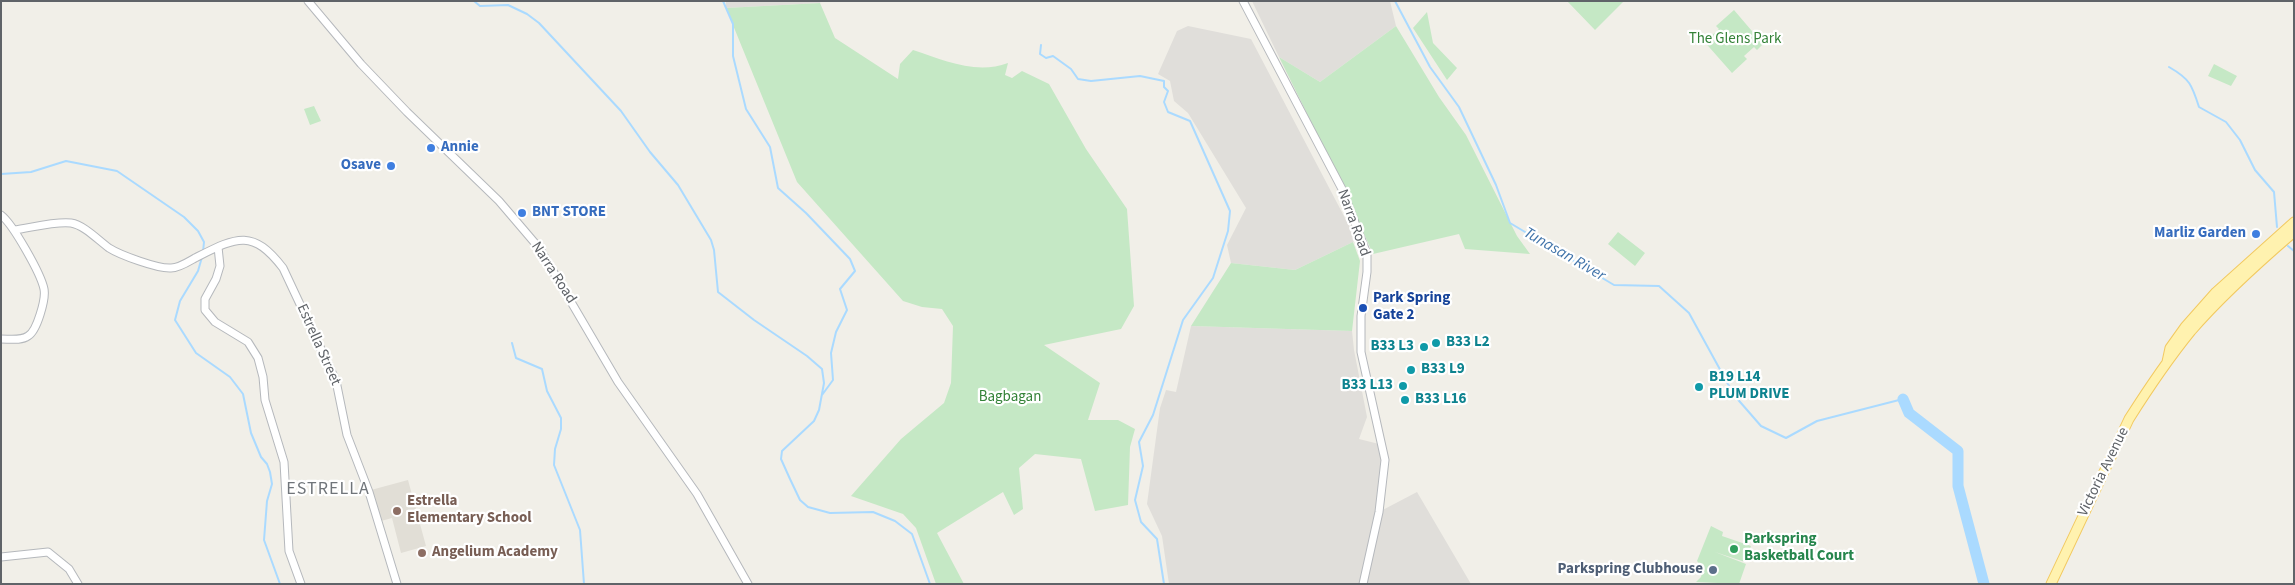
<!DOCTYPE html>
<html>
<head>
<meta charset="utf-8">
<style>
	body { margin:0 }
	#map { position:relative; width:2295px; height:585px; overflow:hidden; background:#f1efe8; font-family:"Source Sans 3",sans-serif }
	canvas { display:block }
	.frame { position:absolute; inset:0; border:2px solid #5f6368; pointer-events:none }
</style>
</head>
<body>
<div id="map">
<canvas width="2295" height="585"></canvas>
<div class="frame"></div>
</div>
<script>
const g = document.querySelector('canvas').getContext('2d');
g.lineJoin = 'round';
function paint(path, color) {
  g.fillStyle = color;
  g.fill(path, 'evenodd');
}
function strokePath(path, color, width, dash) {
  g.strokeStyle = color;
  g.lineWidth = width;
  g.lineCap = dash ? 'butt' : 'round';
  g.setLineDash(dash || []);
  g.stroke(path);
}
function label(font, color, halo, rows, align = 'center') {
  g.font = font + ' "Source Sans 3",sans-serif';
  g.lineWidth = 4.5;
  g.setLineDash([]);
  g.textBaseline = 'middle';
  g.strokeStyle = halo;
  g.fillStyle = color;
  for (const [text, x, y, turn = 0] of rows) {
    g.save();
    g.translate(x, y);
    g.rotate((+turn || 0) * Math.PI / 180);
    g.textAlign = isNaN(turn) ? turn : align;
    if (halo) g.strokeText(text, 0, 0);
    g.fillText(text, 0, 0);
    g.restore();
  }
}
const industrial = new Path2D(`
	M 726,1 L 821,1 L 820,3 L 726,8 Z
	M 1252,1 L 1390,1 L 1396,26 L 1320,82 L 1279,57 Z
	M 1188,26 L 1251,39 L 1356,239 L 1353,242 L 1295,270 L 1231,263 L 1227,245 L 1246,208 L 1188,113 L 1174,101 L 1170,81 L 1158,74 L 1177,31 Z
	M 1191,326 L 1352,331 L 1354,350 L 1367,417 L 1359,439 L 1379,444 L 1382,462 L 1375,514 L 1417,492 L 1471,584 L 1169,584 L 1162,536 L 1147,504 L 1160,408 L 1166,390 L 1176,392 Z`);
const education = new Path2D(`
	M 408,480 L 426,546 L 401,553 L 392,518 L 381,521 L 371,490 Z`);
const green = new Path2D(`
	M 1567,1 L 1624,1 L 1595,30 Z
	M 820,3 L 835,38 L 898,79 L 900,64 L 913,50 C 943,60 976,75 1008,63 L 1005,75 L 1012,78 L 1022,71 L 1049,84 L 1086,149 L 1127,209 L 1134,306 L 1121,329 L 1044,345 L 1100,383 L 1088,420 L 1118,420 L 1135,429 L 1130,447 L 1128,505 L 1095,511 L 1081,459 L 1035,454 L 1019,468 L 1023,509 L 1014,515 L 1003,492 L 937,533 L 964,584 L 936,584 L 916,528 L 903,514 L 851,496 L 901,439 L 944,403 L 951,383 L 953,326 L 942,309 L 922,307 L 903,301 L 797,182 L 726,8 Z
	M 1734,10 L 1763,44 L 1757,50 L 1754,47 L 1744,56 L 1747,59 L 1732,73 L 1702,39 L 1706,35 L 1709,38 L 1719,29 L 1716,26 Z
	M 1427,12 L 1433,43 L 1457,68 L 1447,80 L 1413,28 Z
	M 1396,26 L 1439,97 L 1466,135 L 1517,236 L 1530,254 L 1465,249 L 1459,234 L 1373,254 L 1336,172 L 1279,57 L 1320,82 Z
	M 2214,64 L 2237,76 L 2231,86 L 2208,76 Z
	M 314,106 L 321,121 L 310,125 L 304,109 Z
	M 1618,232 L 1645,253 L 1635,266 L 1608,244 Z
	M 1353,242 L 1360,261 L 1352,331 L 1191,326 L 1231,263 L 1295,270 Z
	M 1711,526 L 1723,532 L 1722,536 L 1751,546 L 1745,562 L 1715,552 L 1746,564 L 1739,584 L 1696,582 L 1701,577 L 1703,568 L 1697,561 Z`);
const stream = new Path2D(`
	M 474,1 L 480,6 L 508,5 L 527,14 L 539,23 L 621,111 L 650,152 L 678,185 L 711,240 L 714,250 L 718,292 L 754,320 L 807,356 L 822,369 L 824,383 L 819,410 L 814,421 L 782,451 L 781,459 L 790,479 L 800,500 L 808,507 L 830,513 L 873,512 L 895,521 L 912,534 L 930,584
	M 723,1 L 733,24 L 733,56 L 746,109 L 770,147 L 778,188 L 806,213 L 850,259 L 855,271 L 840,289 L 847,310 L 836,332 L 831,353 L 833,380 L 822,395
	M 1395,1 L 1430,67 L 1459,107 L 1496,185 L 1510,223 L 1614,285 L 1659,286 L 1689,313 L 1734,395 L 1761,426 L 1786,438 L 1817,421 L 1903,399
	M 1041,45 L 1040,54 L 1046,58 L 1053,56 L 1071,69 L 1078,79 L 1091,81 L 1140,76 L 1164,81 L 1164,87 L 1168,91 L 1164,102 L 1168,112 L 1190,121 L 1230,211 L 1228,231 L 1213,278 L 1183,320 L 1153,415 L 1139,442 L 1143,466 L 1135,500 L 1141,522 L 1157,539 L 1164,584
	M 2169,67 C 2190,79 2192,85 2199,107 L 2226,122 L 2240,140 L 2255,170 L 2274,192 L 2277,227
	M 1,174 L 31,172 L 66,161 L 117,171 L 184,217 L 198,231 L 204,242 L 203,252
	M 2288,246 L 2294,251
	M 202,257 L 198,271 L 180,301 L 175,320 L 196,353 L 230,377 L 243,394 L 251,433 L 261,457 L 267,464 L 270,472 L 272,484 L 267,501 L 264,540 L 280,584
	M 512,343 L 516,358 L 542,369 L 547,391 L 561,418 L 561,429 L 555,449 L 554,465 L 580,530 L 584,584`);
const river = new Path2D(`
	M 1903,399 L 1909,413 L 1958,451 L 1958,486 L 1984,584`);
const minor = new Path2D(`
	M 308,1 L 361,64 L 407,112 L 499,201 L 540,249 L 618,382 L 697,494 L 748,584
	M 1243,1 L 1342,189 L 1367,254 L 1367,272 L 1361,316 L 1361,352 L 1385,460 L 1379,512 L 1363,584
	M 1,215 C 13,224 41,274 44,289 C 46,299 37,331 28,336 C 21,341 10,339 1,339
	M 14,230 C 30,228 55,221 71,223 C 84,225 98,240 109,248 C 120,255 158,269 171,268 C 179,268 188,262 195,258 C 237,237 252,228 283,268 L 336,381 L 347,435 L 369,492 L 397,584
	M 218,247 L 220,266 L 216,279 L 205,299 L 205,310 L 215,322 L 248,342 L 258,358 L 263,377 L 265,400 L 284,462 L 289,551 L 301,584
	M 1,557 L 48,552 L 69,569 L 78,584`);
const major = new Path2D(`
	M 2167,362 L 2170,348 L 2185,327 L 2216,292 L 2294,222
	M 2051,584 L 2129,419 C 2148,389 2169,358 2191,331 C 2222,295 2258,263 2294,232`);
const markers = [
	[431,148,5,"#3f7fe0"],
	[391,166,5,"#3f7fe0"],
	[522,213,5,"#3f7fe0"],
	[2256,234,5,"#3f7fe0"],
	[1363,308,5,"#1a4fb4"],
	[1436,343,5,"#0f9aa8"],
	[1424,347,5,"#0f9aa8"],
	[1411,370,5,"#0f9aa8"],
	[1403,386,5,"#0f9aa8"],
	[1699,387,5,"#0f9aa8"],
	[1405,400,5,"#0f9aa8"],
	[397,511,5,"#8d6e63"],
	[1734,549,5,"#2e9e5b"],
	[422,553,5,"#8d6e63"],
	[1713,570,5,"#5c6f8a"]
];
const parkNames = [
	["The Glens Park",1735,40],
	["Bagbagan",1010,398]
];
const shopNames = [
	["Annie",441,148],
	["Osave",381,166,"right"],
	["BNT STORE",532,213],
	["Marliz Garden",2246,234,"right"]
];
const streetNames = [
	["Narra Road",1353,223,70],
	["Narra Road",553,273,57],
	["Estrella Street",318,345,66],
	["Victoria Avenue",2104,472,-64]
];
const transitNames = [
	["Park Spring",1373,299],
	["Gate 2",1373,316]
];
const cultureNames = [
	["B33 L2",1446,343],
	["B33 L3",1414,347,"right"],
	["B33 L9",1421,370],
	["B19 L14",1709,378],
	["PLUM DRIVE",1709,395],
	["B33 L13",1393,386,"right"],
	["B33 L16",1415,400]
];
const educationNames = [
	["Estrella",407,502],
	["Elementary School",407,519],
	["Angelium Academy",432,553]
];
const leisureNames = [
	["Parkspring",1744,540],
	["Basketball Court",1744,557]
];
const serviceNames = [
	["Parkspring Clubhouse",1703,570]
];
const waterNames = [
	["Tunasan River",1564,255,30]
];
const quarterNames = [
	["ESTRELLA",328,490]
];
paint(industrial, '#e0deda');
paint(education, '#e1ded6');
paint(green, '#c5e8c5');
strokePath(stream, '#aadaff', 2);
strokePath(river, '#aadaff', 11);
strokePath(minor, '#b5b8bc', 9);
strokePath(major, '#f2c960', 11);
strokePath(minor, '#fff', 7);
strokePath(major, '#fff2af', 9);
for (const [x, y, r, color] of markers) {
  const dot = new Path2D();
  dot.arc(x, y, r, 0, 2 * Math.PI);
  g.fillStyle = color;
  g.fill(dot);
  strokePath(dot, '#fff', 2);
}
label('15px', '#348238', '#fff', parkNames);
label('bold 15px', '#366cbe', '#fff', shopNames, 'left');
label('15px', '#5f6368', '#fff', streetNames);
label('bold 15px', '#164399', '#fff', transitNames, 'left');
label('bold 15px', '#0d838f', '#fff', cultureNames, 'left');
label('bold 15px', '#785e54', '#fff', educationNames, 'left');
label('bold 15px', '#27864d', '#fff', leisureNames, 'left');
label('bold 15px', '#4e5e75', '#fff', serviceNames, 'right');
label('italic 16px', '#4174aa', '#fff', waterNames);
g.letterSpacing = '1px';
label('18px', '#70757a', '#fff', quarterNames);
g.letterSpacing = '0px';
</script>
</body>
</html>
